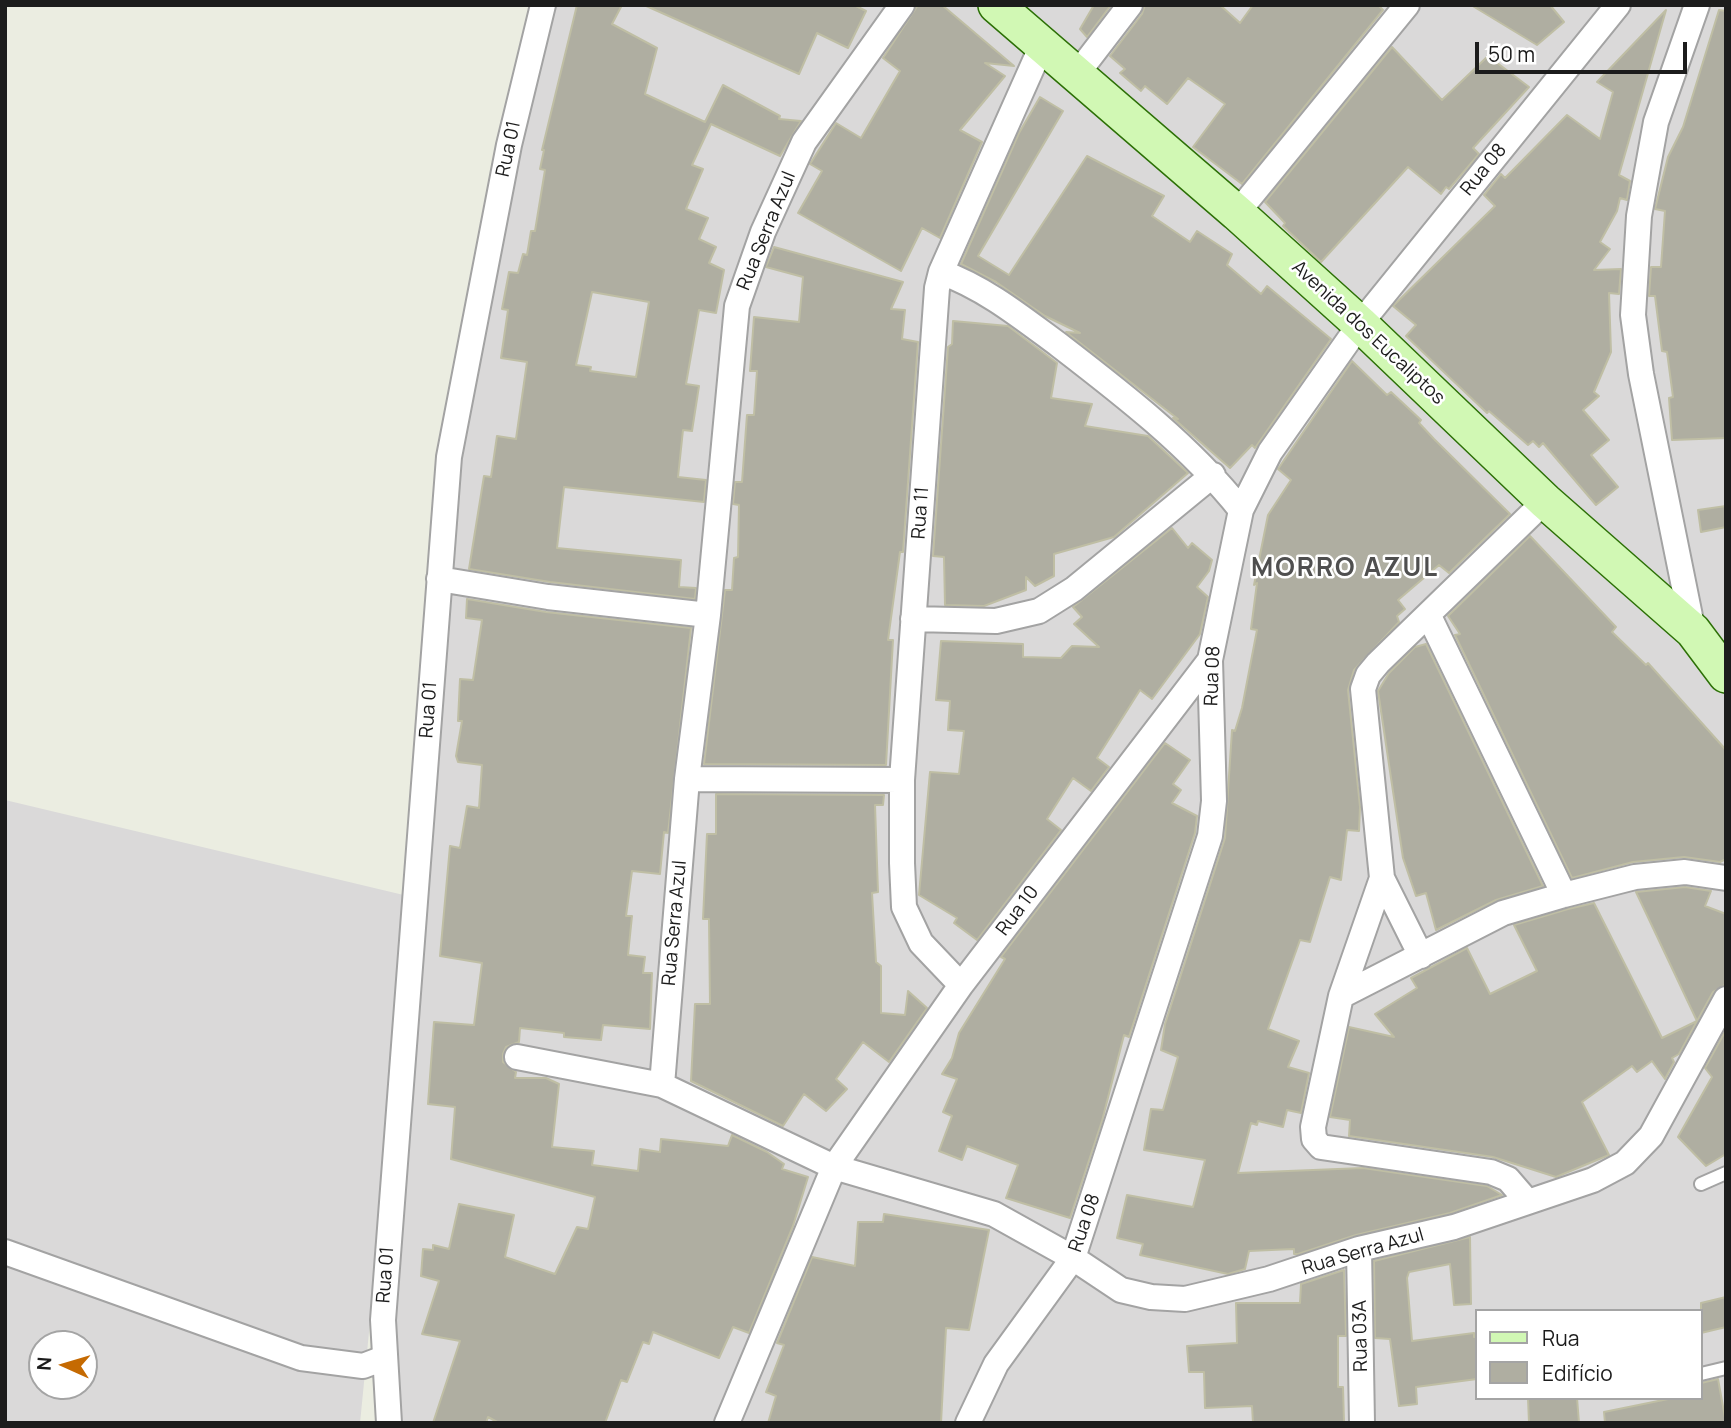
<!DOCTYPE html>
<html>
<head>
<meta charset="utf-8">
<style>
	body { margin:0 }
	#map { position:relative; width:1731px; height:1428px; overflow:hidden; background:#ebede1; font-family:Manrope,sans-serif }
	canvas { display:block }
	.frame { position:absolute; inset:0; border:7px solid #1c1c1c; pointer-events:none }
	.legend { position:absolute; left:1475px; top:1309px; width:228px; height:91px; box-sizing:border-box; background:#fff; border:2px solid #a4a4a4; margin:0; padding:9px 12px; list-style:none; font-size:21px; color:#1c1c1c }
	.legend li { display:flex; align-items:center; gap:14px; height:35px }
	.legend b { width:35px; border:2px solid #a4a4a4 }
	.north { position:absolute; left:28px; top:1330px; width:70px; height:70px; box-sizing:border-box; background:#fff; border:2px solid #a4a4a4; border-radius:50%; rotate:274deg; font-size:19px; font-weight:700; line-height:28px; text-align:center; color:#1c1c1c }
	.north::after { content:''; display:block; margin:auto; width:24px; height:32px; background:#c56a02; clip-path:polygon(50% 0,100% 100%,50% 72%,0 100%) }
	.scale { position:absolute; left:1475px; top:42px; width:212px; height:32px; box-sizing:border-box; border:4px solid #1c1c1c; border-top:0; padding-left:9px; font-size:21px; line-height:24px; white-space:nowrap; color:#1c1c1c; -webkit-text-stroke:5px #fff; paint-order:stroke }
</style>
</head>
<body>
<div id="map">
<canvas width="1731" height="1428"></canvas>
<div class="frame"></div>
<ul class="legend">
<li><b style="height:9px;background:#d1f8b4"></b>Rua</li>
<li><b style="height:19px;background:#afaea1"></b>Edifício</li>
</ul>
<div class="north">N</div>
<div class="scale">50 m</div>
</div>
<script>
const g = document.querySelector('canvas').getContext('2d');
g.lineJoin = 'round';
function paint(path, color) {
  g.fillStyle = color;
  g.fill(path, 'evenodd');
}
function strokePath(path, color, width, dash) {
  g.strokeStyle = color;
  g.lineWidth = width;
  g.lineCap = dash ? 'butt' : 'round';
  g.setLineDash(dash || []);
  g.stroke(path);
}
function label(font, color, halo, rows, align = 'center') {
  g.font = font + ' Manrope,sans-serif';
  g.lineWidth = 5;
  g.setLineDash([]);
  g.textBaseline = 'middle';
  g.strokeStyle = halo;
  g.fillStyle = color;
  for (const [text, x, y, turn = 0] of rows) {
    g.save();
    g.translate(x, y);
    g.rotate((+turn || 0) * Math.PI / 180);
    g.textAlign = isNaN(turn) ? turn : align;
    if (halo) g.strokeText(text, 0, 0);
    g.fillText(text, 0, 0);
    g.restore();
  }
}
const residential = new Path2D(`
	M 543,5 L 1726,5 L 1726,1423 L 389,1423 L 384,1358 L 449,457 ZM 1477,1311 L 1701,1311 L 1701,1398 L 1477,1398 Z
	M 5,800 L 412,897 L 360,1423 L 5,1423 ZM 42,1344 L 84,1344 L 84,1386 L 42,1386 Z`);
const building = new Path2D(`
	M 577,5 L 622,5 L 612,24 L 657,48 L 645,94 L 705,122 L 723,85 L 780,116 L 779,119 L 801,121 L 780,156 L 711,124 L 692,165 L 703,169 L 686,209 L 708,218 L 699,239 L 716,247 L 709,263 L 724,270 L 716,313 L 699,310 L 686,384 L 699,386 L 692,431 L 683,430 L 678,477 L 706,480 L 704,502 L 564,487 L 557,548 L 681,560 L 679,587 L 696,588 L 695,599 L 550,582 L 469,569 L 484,476 L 491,477 L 497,436 L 516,439 L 527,362 L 501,358 L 508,310 L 502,309 L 509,272 L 518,273 L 523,254 L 527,255 L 531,231 L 535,231 L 545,170 L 540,169 L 544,150 L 542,150 ZM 592,292 L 649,302 L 636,377 L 590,371 L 591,367 L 576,365 Z
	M 644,5 L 854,5 L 866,11 L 848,48 L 817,33 L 799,74 Z
	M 918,5 L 942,5 L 1014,66 L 985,63 L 1005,76 L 960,130 L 982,142 L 940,238 L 922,228 L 901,271 L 798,213 L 822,171 L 810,164 L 836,123 L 861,138 L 900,71 L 883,58 Z
	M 1094,5 L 1111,5 L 1087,37 L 1080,29 Z
	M 1145,5 L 1220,5 L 1240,23 L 1253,5 L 1378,5 L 1383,10 L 1242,184 L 1193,147 L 1225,104 L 1188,78 L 1167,104 L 1145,86 L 1141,91 L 1120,73 L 1125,69 L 1110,56 L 1142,14 Z
	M 1471,5 L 1550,5 L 1564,22 L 1537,45 Z
	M 1666,10 L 1619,175 L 1630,181 L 1627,200 L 1620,198 L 1617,211 L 1600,242 L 1610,249 L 1594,270 L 1621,269 L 1619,294 L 1609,293 L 1611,352 L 1594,392 L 1599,396 L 1583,410 L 1609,440 L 1591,455 L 1618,487 L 1596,505 L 1543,443 L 1539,447 L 1533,441 L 1528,445 L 1489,411 L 1487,413 L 1406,336 L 1416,325 L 1393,306 L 1495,206 L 1484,195 L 1501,174 L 1505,178 L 1567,115 L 1600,139 L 1613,92 L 1597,82 Z
	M 1719,10 L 1726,11 L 1726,438 L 1672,440 L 1669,398 L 1673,397 L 1667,352 L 1662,351 L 1655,296 L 1649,296 L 1651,267 L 1661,267 L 1665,211 L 1655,209 L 1668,157 L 1683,127 Z
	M 1392,47 L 1442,100 L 1488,56 L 1529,87 L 1473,148 L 1479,154 L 1449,189 L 1446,187 L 1441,194 L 1408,167 L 1321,262 L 1283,226 L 1285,223 L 1265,202 Z
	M 1040,97 L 1063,111 L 978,256 L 1009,275 L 1087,156 L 1164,196 L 1152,216 L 1190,242 L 1197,231 L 1232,254 L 1227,265 L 1261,294 L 1267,286 L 1331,339 L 1255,448 L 1252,445 L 1230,468 L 1173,418 L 1178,419 L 1066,332 L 1080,333 L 1045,316 L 996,282 L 961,264 L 1019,133 Z
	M 774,247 L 903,282 L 891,309 L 905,310 L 902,339 L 918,342 L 903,552 L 900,552 L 888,640 L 893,640 L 886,765 L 704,764 L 725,590 L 732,590 L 734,558 L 738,557 L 739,505 L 733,504 L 735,482 L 742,482 L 747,415 L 754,415 L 757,371 L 750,371 L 754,317 L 799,322 L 803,277 L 766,267 Z
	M 953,321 L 1008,326 L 1057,363 L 1051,398 L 1092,404 L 1085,426 L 1148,436 L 1188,473 L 1114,537 L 1054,554 L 1054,576 L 1035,586 L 1026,577 L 1026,590 L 984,606 L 945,605 L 944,557 L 933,556 L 948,347 L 952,344 Z
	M 1352,361 L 1387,395 L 1391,392 L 1421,420 L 1419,423 L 1434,439 L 1510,514 L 1449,573 L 1439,565 L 1398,600 L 1405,609 L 1397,616 L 1399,622 L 1354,670 L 1348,690 L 1360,807 L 1359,831 L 1347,830 L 1341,880 L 1330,877 L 1310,942 L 1300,940 L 1268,1029 L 1299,1041 L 1288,1067 L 1309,1073 L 1301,1113 L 1287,1110 L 1283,1127 L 1258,1121 L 1257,1125 L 1251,1123 L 1238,1173 L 1363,1168 L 1487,1186 L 1502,1195 L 1450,1213 L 1356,1235 L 1298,1254 L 1294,1254 L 1294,1249 L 1249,1251 L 1245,1269 L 1228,1274 L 1140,1255 L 1143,1244 L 1117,1238 L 1127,1195 L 1193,1207 L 1205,1160 L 1144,1150 L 1151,1109 L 1163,1110 L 1178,1057 L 1161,1050 L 1165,1024 L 1225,838 L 1232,730 L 1235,731 L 1242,708 L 1257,630 L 1251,629 L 1257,583 L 1254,585 L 1268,515 L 1291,480 L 1278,469 Z
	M 1726,506 L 1726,527 L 1701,532 L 1698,510 Z
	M 1172,528 L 1188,548 L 1192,543 L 1212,560 L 1209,571 L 1197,587 L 1208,597 L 1200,634 L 1152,699 L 1140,690 L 1097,758 L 1109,767 L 1091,791 L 1073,778 L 1047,819 L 1061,830 L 977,940 L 954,923 L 957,918 L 919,895 L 930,772 L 959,774 L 964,731 L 948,730 L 950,701 L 936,700 L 941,641 L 1023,644 L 1023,657 L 1061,658 L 1072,646 L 1099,647 L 1074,624 L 1082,617 L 1073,607 Z
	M 1530,536 L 1616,627 L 1612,632 L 1646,665 L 1648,663 L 1726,750 L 1726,859 L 1720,862 L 1684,857 L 1633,862 L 1572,878 L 1455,635 L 1460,634 L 1448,616 Z
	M 467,599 L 546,612 L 691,628 L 668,833 L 664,832 L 660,874 L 632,871 L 626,916 L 632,916 L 628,955 L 645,957 L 643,973 L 652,973 L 650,1029 L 603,1025 L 601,1040 L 564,1037 L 564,1033 L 520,1028 L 519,1042 L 506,1047 L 503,1054 L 503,1062 L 516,1072 L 515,1078 L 546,1078 L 559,1084 L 552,1147 L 594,1151 L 592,1165 L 638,1171 L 640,1149 L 660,1152 L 661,1139 L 728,1146 L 732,1135 L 767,1152 L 784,1164 L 782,1169 L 808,1177 L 793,1226 L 749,1333 L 733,1327 L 719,1358 L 653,1332 L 649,1344 L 643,1342 L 627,1382 L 621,1380 L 605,1423 L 499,1423 L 488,1417 L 486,1423 L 433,1423 L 460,1341 L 422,1334 L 439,1281 L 421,1276 L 423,1249 L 433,1250 L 433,1245 L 449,1249 L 459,1204 L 514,1215 L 505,1257 L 555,1274 L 577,1227 L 588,1229 L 595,1197 L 451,1159 L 455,1107 L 428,1104 L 434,1022 L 474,1025 L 482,963 L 440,956 L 450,846 L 460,848 L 467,806 L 479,808 L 482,765 L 458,762 L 456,756 L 462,721 L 458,721 L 460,679 L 473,680 L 482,620 L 466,618 Z
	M 1426,644 L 1543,886 L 1496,900 L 1436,930 L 1426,893 L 1416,896 L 1403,858 L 1378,691 L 1389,673 L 1415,647 Z
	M 1165,743 L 1190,760 L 1173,784 L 1181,790 L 1172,803 L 1197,816 L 1195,833 L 1129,1037 L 1124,1035 L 1102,1121 L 1070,1218 L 1006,1198 L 1018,1165 L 967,1146 L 962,1160 L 939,1151 L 952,1116 L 943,1112 L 957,1079 L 942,1074 L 952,1058 L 959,1033 L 1005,959 L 1001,957 Z
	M 716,794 L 884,795 L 883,805 L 875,805 L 878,892 L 872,893 L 876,962 L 881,966 L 881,1013 L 905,1015 L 908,991 L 927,1008 L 889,1062 L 863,1042 L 836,1079 L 847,1089 L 826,1111 L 804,1094 L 783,1126 L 691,1081 L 695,1004 L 710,1004 L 709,919 L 703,919 L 707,834 L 716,834 Z
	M 1685,887 L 1711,891 L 1705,906 L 1726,914 L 1726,984 L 1713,992 L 1679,1054 L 1672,1058 L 1674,1062 L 1665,1079 L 1652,1061 L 1637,1072 L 1632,1066 L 1582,1102 L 1609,1155 L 1556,1177 L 1493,1157 L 1349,1136 L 1350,1120 L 1330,1117 L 1349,1027 L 1394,1037 L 1375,1014 L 1417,988 L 1411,978 L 1467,948 L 1490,994 L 1537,971 L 1514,925 L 1568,909 L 1594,903 L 1662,1038 L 1697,1021 L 1636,892 Z
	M 1726,1030 L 1726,1154 L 1706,1166 L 1678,1137 L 1712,1077 L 1705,1068 Z
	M 884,1214 L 989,1230 L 969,1330 L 946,1328 L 941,1423 L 768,1423 L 776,1396 L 766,1392 L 784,1345 L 777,1343 L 812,1257 L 855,1266 L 858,1222 L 883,1222 Z
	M 1470,1237 L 1471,1304 L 1454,1305 L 1450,1264 L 1409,1272 L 1407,1278 L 1412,1341 L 1474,1333 L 1474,1337 L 1477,1336 L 1477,1379 L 1416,1387 L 1417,1404 L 1399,1406 L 1390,1339 L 1375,1338 L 1374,1261 Z
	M 1344,1270 L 1346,1336 L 1338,1336 L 1338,1387 L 1343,1387 L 1344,1423 L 1253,1423 L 1252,1406 L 1205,1408 L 1204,1372 L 1189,1372 L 1187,1346 L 1237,1343 L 1236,1303 L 1300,1303 L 1301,1284 Z
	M 1726,1297 L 1726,1327 L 1701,1333 L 1701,1303 Z
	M 1718,1379 L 1726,1423 L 1605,1423 L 1604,1412 L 1673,1398 L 1701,1398 L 1701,1383 Z
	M 1528,1398 L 1577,1398 L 1579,1423 L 1529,1423 Z`);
const lane = new Path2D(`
	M 1701,1184 L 1726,1173
	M 1701,1374 L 1726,1368`);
const street = new Path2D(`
	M 1077,74 L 1130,5
	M 1237,213 L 1407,5
	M 941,272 C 985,288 1021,317 1059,345 C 1124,395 1190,446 1241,510
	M 439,579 L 548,597 L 708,615
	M 1429,616 L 1564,895
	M 913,619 L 996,621 L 1039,611 L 1074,589 L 1213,475
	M 1693,631 L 1641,374 L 1633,315 L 1639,216 L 1656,122 L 1697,5
	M 687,779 L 902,780
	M 1382,878 L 1421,956
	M 961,985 L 921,943 L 904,907 L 902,863 L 902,780 L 937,288 L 941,272 L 1043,43
	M 1341,996 L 1503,913 L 1564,895 L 1635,877 L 1685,872 L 1726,878
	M 517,1057 L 662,1085 L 834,1167 L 994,1214 L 1073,1258 L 1121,1290 L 1151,1297 L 1185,1299 L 1269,1279 L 1359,1249 L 1454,1227 L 1593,1180 L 1625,1163 L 1651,1136 L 1726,999
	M 662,1085 L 687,779 L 708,615 L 737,306 L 763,232 L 804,142 L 902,5
	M 1527,1201 L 1508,1179 L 1491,1172 L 1321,1147 L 1314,1139 L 1313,1127 L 1341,996 L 1382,878 L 1363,689 L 1368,675 L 1378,663 L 1545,501
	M 1359,1249 L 1362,1423
	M 5,1252 L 301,1358 L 363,1366 L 384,1358
	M 389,1423 L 383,1320 L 449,457 L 509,145 L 543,5
	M 727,1423 L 834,1167 L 961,985 L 1210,660
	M 968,1423 L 996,1364 L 1073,1258 L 1210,836 L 1214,801 L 1210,660 L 1241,510 L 1270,452 L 1360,324 L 1618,5`);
const secondary = new Path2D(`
	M 996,5 L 1237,213 L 1360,324 L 1545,501 L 1693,631 L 1726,675`);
const streetNames = [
	["Rua 01",509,149,-78],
	["Rua 08",1484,170,-51],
	["Rua Serra Azul",767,231,-68],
	["Avenida dos Eucaliptos",1368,333,43],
	["Rua 11",921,513,-86],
	["Rua 08",1213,676,-88],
	["Rua 01",429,710,-86],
	["Rua 10",1018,911,-53],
	["Rua Serra Azul",675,923,-85],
	["Rua 08",1085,1223,-71],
	["Rua Serra Azul",1363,1252,-16],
	["Rua 01",386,1275,-86],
	["Rua 03A",1361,1336,-91]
];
const districtNames = [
	["MORRO AZUL",1345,569]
];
paint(residential, '#dad9d9');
paint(building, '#afaea1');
strokePath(building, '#bfbea4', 2);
strokePath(lane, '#a3a3a3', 16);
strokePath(street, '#a3a3a3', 28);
strokePath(secondary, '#2c7006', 38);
strokePath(lane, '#fff', 12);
strokePath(street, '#fff', 24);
strokePath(secondary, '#d1f8b4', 35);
label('19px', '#1c1c1c', '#fff', streetNames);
g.letterSpacing = '2px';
label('bold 26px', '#4f4f4f', '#fff', districtNames);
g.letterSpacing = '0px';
</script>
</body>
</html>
